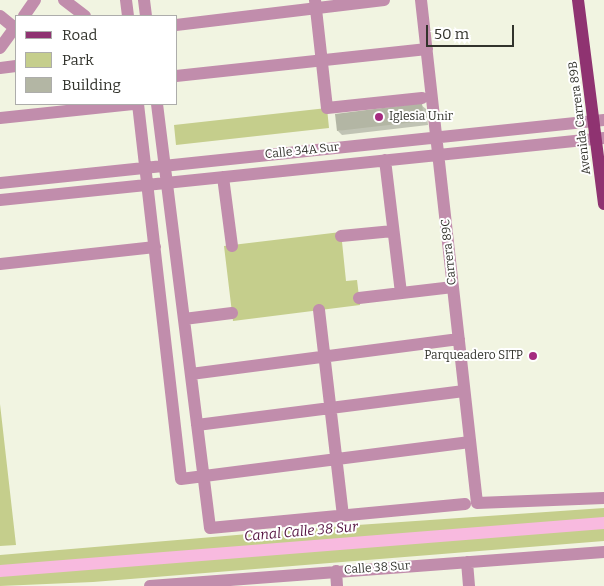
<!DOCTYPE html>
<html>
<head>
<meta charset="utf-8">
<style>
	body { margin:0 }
	#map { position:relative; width:604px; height:586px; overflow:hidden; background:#f1f4e1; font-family:Bitter,serif }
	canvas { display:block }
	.legend { position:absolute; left:15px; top:15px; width:162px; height:90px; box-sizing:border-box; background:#fff; border:1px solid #adadab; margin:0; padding:6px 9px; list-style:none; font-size:15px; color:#32332c }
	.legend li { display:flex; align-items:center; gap:10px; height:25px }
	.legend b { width:25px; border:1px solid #adadab }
	.scale { position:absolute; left:426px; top:25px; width:88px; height:22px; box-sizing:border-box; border:2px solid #32332c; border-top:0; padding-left:6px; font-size:15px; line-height:18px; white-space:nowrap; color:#32332c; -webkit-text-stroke:4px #fff; paint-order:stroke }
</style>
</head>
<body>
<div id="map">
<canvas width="604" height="586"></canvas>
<ul class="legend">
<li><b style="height:6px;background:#8f3371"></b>Road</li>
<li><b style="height:14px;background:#c5ce8c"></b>Park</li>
<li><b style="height:14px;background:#b3b6a4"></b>Building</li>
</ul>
<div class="scale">50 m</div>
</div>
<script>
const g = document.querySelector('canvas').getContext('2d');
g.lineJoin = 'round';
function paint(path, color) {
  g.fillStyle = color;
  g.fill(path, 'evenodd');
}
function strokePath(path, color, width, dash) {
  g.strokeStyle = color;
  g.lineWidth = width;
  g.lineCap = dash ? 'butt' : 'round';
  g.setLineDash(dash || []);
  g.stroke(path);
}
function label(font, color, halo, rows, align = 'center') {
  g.font = font + ' Bitter,serif';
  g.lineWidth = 4;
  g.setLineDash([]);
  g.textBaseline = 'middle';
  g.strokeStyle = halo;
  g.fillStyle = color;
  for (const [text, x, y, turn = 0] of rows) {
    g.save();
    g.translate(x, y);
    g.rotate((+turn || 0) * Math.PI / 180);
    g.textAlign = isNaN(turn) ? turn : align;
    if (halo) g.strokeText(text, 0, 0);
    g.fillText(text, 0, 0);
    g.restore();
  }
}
const green = new Path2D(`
	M 327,108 L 329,128 L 176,145 L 174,125 Z
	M 341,232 L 346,281 L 357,280 L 360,305 L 233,321 L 224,246 Z
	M 0,404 L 16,545 L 0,546 Z
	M 604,508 L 604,541 L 93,582 L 0,586 L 0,555 L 343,526 Z`);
const shadow = new Path2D(`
	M 421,105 L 426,109 L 428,125 L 342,135 L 338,131 Z`);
const canal = new Path2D(`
	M 0,571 L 604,523`);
const building = new Path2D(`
	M 422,103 L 424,121 L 337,131 L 335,114 Z`);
const minor = new Path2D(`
	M 64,0 L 85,16
	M 126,0 L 128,16
	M 144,0 L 146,16
	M 315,0 L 327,108 L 422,98
	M 421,0 L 477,503 L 604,498
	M 0,16 L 16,29
	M 24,16 L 35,0
	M 176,25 L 384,0
	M 0,48 L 16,26
	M 0,68 L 16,66
	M 176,76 L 427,49
	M 138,104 L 181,479 L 470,442
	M 157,104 L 210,528 L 465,504
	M 0,118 L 133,104
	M 385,160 L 401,293
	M 223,177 L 232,246
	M 0,183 L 604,120
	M 0,200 L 604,138
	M 341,236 L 393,231
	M 0,264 L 155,247
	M 359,298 L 453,287
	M 319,310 L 343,516
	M 184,319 L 232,313
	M 191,374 L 459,339
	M 197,425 L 464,391
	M 467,562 L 469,586
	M 336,571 L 337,586
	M 150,586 L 604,552`);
const major = new Path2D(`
	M 578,0 L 604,204`);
const markers = [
	[379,117,5,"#a52b80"],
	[533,356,5,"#a52b80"]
];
const poiNames = [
	["Iglesia Unir",389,117],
	["Parqueadero SITP",523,356,"right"]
];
const streetNames = [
	["Avenida Carrera 89B",580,118,-97],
	["Calle 34A Sur",302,151,-6],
	["Carrera 89C",449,252,-96],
	["Calle 38 Sur",377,568,-4]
];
const waterNames = [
	["Canal Calle 38 Sur",301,532,-5]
];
paint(green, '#c5ce8c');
paint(shadow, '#0003');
strokePath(canal, '#f8badf', 12);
paint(building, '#b3b6a4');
strokePath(minor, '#c18dac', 12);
strokePath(major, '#8f3371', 12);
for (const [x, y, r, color] of markers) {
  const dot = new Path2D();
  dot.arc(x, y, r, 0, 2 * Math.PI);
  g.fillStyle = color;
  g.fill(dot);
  strokePath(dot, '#fff', 2);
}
label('12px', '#32332c', '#fff', poiNames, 'left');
label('12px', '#32332c', '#fff', streetNames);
label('italic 14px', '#53113f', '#fff', waterNames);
</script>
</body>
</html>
